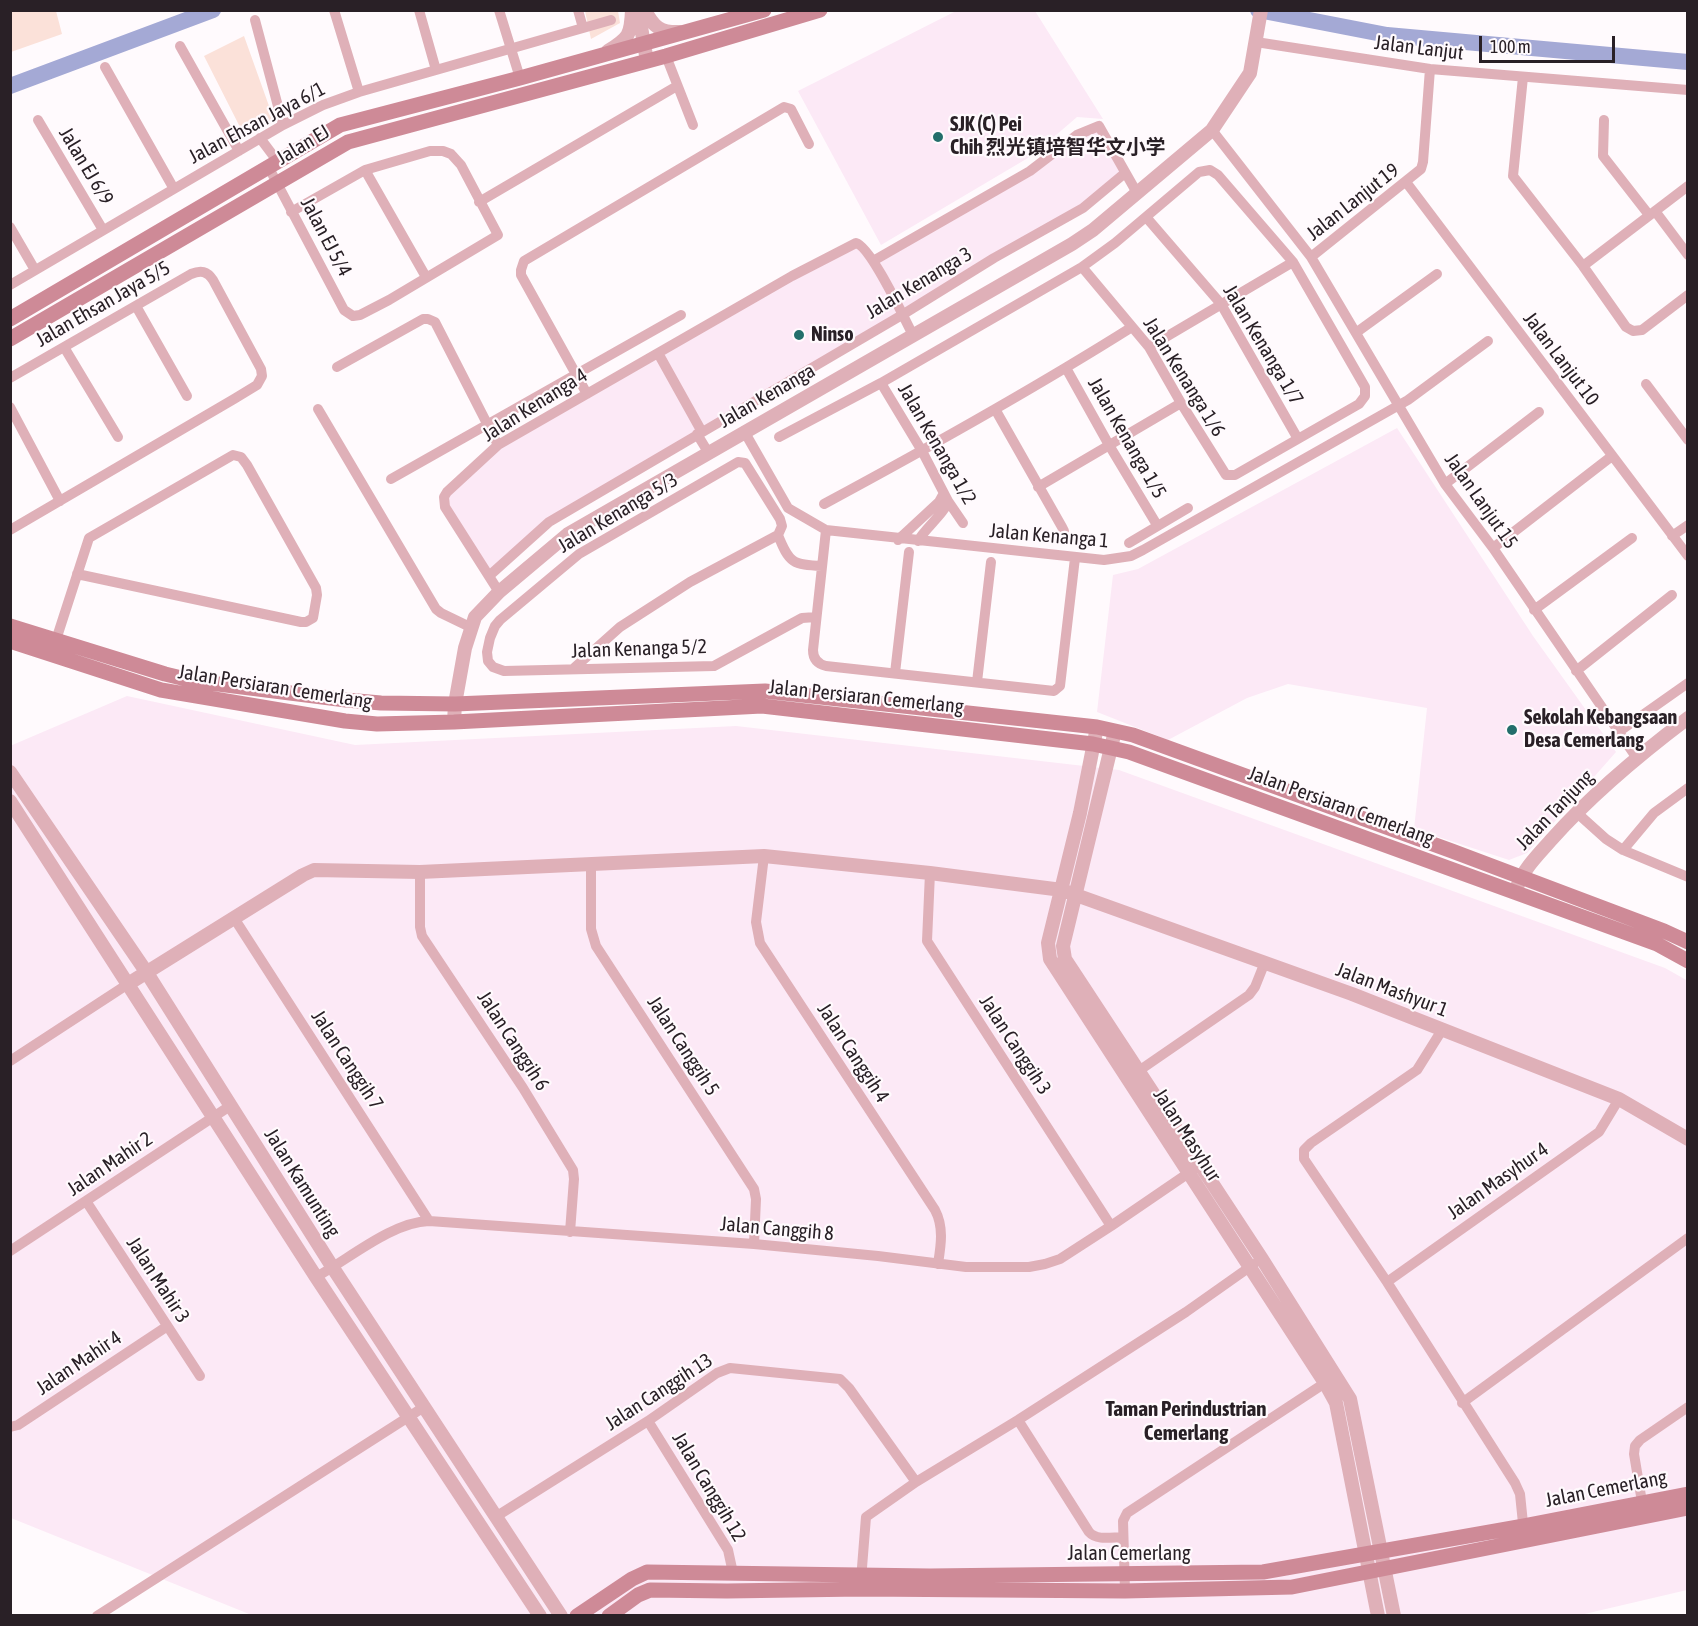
<!DOCTYPE html>
<html>
<head>
<meta charset="utf-8">
<style>
	body { margin:0 }
	#map { position:relative; width:1698px; height:1626px; overflow:hidden; background:#fffafd; font-family:"Asap Condensed",sans-serif }
	canvas { display:block }
	.frame { position:absolute; inset:0; border:12px solid #292026; pointer-events:none }
	.scale { position:absolute; left:1479px; top:36px; width:136px; height:27px; box-sizing:border-box; border:3px solid #292026; border-top:0; padding-left:8px; font-size:18px; line-height:21px; white-space:nowrap; color:#292026; -webkit-text-stroke:4px #fffafd; paint-order:stroke }
</style>
</head>
<body>
<div id="map">
<canvas width="1698" height="1626"></canvas>
<div class="frame"></div>
<div class="scale">100 m</div>
</div>
<script>
const g = document.querySelector('canvas').getContext('2d');
g.lineJoin = 'round';
function paint(path, color) {
  g.fillStyle = color;
  g.fill(path, 'evenodd');
}
function strokePath(path, color, width, dash) {
  g.strokeStyle = color;
  g.lineWidth = width;
  g.lineCap = dash ? 'butt' : 'round';
  g.setLineDash(dash || []);
  g.stroke(path);
}
function label(font, color, halo, rows, align = 'center') {
  g.font = font + ' "Asap Condensed","Noto Sans SC",sans-serif';
  g.lineWidth = 4.5;
  g.setLineDash([]);
  g.textBaseline = 'middle';
  g.strokeStyle = halo;
  g.fillStyle = color;
  for (const [text, x, y, turn = 0] of rows) {
    g.save();
    g.translate(x, y);
    g.rotate((+turn || 0) * Math.PI / 180);
    g.textAlign = isNaN(turn) ? turn : align;
    if (halo) g.strokeText(text, 0, 0);
    g.fillText(text, 0, 0);
    g.restore();
  }
}
const built = new Path2D(`
	M 956,11 L 1035,11 L 1103,119 L 1077,117 L 1033,155 L 881,245 L 798,91 Z
	M 1099,130 L 1120,172 L 1080,206 L 547,520 L 490,571 L 447,504 L 449,495 L 501,446 L 763,296 L 857,247 L 872,264 L 1079,138 Z
	M 1397,428 L 1533,636 L 1616,752 L 1527,853 L 1509,860 L 1414,829 L 1427,708 L 1288,684 L 1247,698 L 1168,740 L 1097,712 L 1113,575 L 1138,569 Z
	M 127,696 L 355,745 L 736,726 L 1119,770 L 1665,968 L 1688,981 L 1687,1590 L 1576,1616 L 254,1616 L 11,1518 L 10,746 Z`);
const green = new Path2D(`
	M 14,11 L 56,11 L 62,34 L 11,52 L 11,12 Z
	M 585,11 L 618,11 L 620,23 L 591,39 Z
	M 244,36 L 274,120 L 244,135 L 204,56 Z`);
const river = new Path2D(`
	M 1258,10 L 1387,35 L 1688,62
	M 10,86 L 213,10`);
const minor = new Path2D(`
	M 334,10 L 359,92
	M 419,10 L 436,70
	M 499,10 L 520,78
	M 578,10 L 583,28
	M 255,20 L 283,125
	M 1256,42 L 1430,69 L 1688,90
	M 180,46 L 239,151
	M 666,56 L 693,125
	M 105,67 L 174,189
	M 1523,77 L 1513,176 L 1583,266 L 1626,327 L 1633,331 L 1642,330 L 1688,295
	M 38,120 L 103,230
	M 1604,120 L 1603,156 L 1649,215
	M 1212,130 L 1311,257 L 1445,484 L 1493,548 L 1636,757
	M 260,138 L 278,162
	M 269,168 L 344,310 L 353,316 L 360,315 L 389,300 L 498,235 L 461,165 L 451,154 L 443,151 L 430,151 L 365,170 L 291,212
	M 365,170 L 426,277
	M 1406,182 L 1688,556
	M 479,202 L 677,86
	M 1655,211 L 1688,255
	M 1146,217 L 1221,304 L 1298,439
	M 10,227 L 35,270
	M 1311,257 L 1421,169 L 1423,162 L 1430,69
	M 873,261 L 1030,171 L 1077,135 L 1099,126 L 1137,193
	M 1583,266 L 1688,186
	M 10,285 L 283,125 L 323,105 L 359,92 L 611,20
	M 136,306 L 187,396
	M 1357,332 L 1437,274
	M 64,347 L 118,437
	M 1149,347 L 1293,262
	M 658,353 L 792,276 L 856,243 C 871,247 904,318 913,335
	M 337,367 L 423,319 L 428,319 L 435,322 L 498,445
	M 1066,368 L 1109,445 L 1157,525
	M 10,378 L 191,274 C 201,270 207,271 213,280 L 261,369 L 262,376 L 257,385 L 234,399 L 10,530
	M 881,383 L 922,451 L 948,501 L 963,523
	M 1646,384 L 1688,440
	M 587,394 L 521,275 L 521,270 L 524,261 L 784,107 L 791,109 L 809,144
	M 10,407 L 60,501
	M 318,409 L 436,609 L 441,613 L 470,627
	M 995,409 L 1062,527 L 1064,531 L 1062,537
	M 744,431 L 788,508 L 826,530 L 1104,560 L 1131,556 L 1143,550 L 1408,400 L 1488,341
	M 697,434 L 708,452
	M 779,437 L 881,383 L 1082,267 L 1115,243 L 1199,172 L 1210,170 L 1218,175 L 1293,262 L 1365,387 L 1365,396 L 1359,404 L 1235,475 L 1226,475 L 1181,403 L 1149,347 L 1082,267
	M 391,479 L 681,315
	M 1445,484 L 1539,412
	M 1038,487 L 1181,403
	M 824,504 C 928,448 1032,390 1132,327
	M 826,530 L 813,650 C 813,659 818,664 826,666 L 1054,691 L 1060,686 L 1075,558
	M 1672,536 L 1688,525
	M 898,540 L 939,502 L 944,493
	M 918,541 C 926,527 945,513 948,501
	M 1129,543 L 1188,508
	M 1493,548 L 1612,456
	M 489,576 L 549,522 L 902,315 L 994,258 L 1083,208 L 1125,173
	M 499,592 L 445,507 L 444,497 L 447,492 L 498,445 L 658,353 L 702,432
	M 1534,610 L 1632,538
	M 816,617 L 802,618 L 714,666 L 504,671 L 493,667 L 488,661 L 487,652 L 490,638 L 495,626 L 500,620 L 579,554 L 738,462 L 745,463 L 780,519 L 782,526 L 778,535 C 789,563 793,565 822,566
	M 56,640 L 89,538 L 233,455 L 241,457 L 247,465 L 316,588 L 317,595 L 313,618 L 306,622 L 301,622 L 77,574
	M 573,669 L 620,627 L 690,582 L 778,535
	M 1576,671 L 1672,595
	M 895,673 L 909,552
	M 977,682 L 991,562
	M 1617,733 L 1688,683
	M 1576,812 L 1606,839 L 1623,850 L 1688,877
	M 1623,850 L 1654,813 L 1688,788
	M 764,856 L 756,922 L 760,943 L 935,1210 C 944,1227 941,1245 938,1264
	M 591,864 L 591,929 L 596,946 L 754,1189 L 756,1199 L 754,1244
	M 420,872 L 420,927 L 422,936 L 523,1088 L 573,1170 L 574,1179 L 570,1232
	M 930,873 L 927,941 L 1111,1226
	M 234,918 L 429,1221
	M 1442,1030 L 1417,1070 L 1311,1143 L 1304,1150 L 1304,1159 L 1387,1282 L 1515,1483 L 1520,1494 L 1524,1533
	M 10,1061 L 128,984
	M 1140,1070 L 1249,995 L 1255,987 L 1265,962
	M 86,1201 L 200,1376
	M 10,1251 L 230,1106
	M 316,1277 C 349,1259 392,1222 429,1221 L 754,1244 L 878,1256 L 966,1267 L 1029,1267 L 1045,1264 L 1060,1259 L 1111,1226 L 1193,1170
	M 1387,1282 L 1599,1132 L 1619,1099
	M 1462,1403 L 1688,1238
	M 1018,1420 L 1089,1532 C 1097,1541 1112,1537 1123,1537
	M 648,1421 L 728,1550 L 733,1573
	M 10,1427 L 18,1425 L 166,1327
	M 1643,1508 L 1634,1454 L 1635,1446 L 1640,1440 L 1688,1407
	M 497,1516 L 648,1421 L 717,1373 L 730,1368 L 840,1379 L 849,1388 L 916,1482
	M 861,1580 L 866,1517 L 916,1482 L 1018,1420 L 1186,1312 L 1254,1264
	M 1125,1591 L 1123,1521 L 1127,1513 L 1331,1379
	M 97,1616 L 424,1407`);
const tertiary = new Path2D(`
	M 638,10 L 647,61
	M 645,10 C 653,27 661,33 680,32
	M 608,51 C 629,38 631,35 632,10
	M 454,722 L 455,704 L 465,648 L 475,617 L 499,592 L 568,534 L 1072,244 L 1093,230 L 1212,130 L 1250,73 L 1261,10
	M 1097,727 L 1080,813 L 1048,943 L 1050,959 L 1325,1383 L 1336,1403 L 1378,1616
	M 1115,731 L 1063,946 L 1065,959 L 1262,1259 L 1350,1399 L 1394,1616
	M 10,772 L 147,973 L 333,1268 L 561,1616
	M 10,801 L 316,1277 L 540,1616
	M 1517,887 C 1524,868 1539,854 1552,839 C 1593,793 1639,755 1688,718
	M 128,984 L 303,875 L 314,870 L 420,872 L 764,856 L 930,873 L 1062,890 L 1352,994 L 1619,1099 L 1688,1139`);
const secondary = new Path2D(`
	M 10,319 L 340,125 L 520,78 L 764,10
	M 10,339 L 348,142 L 666,56 L 820,10
	M 10,626 L 165,674 L 194,681 L 346,700 L 381,703 L 455,704 L 765,691 L 1097,727 L 1133,735 L 1452,851 L 1664,931 L 1688,942
	M 10,641 L 161,690 L 345,721 L 377,724 L 454,722 L 762,706 L 1093,744 L 1129,752 L 1657,944 L 1688,961
	M 577,1616 L 632,1579 L 647,1572 L 930,1576 L 1263,1572 L 1524,1526 L 1688,1494
	M 609,1616 L 638,1595 L 650,1590 L 727,1591 L 861,1589 L 1125,1591 L 1292,1587 L 1688,1508`);
const markers = [
	[938,137,6,"#236e6b"],
	[799,335,6,"#236e6b"],
	[1512,730,6,"#236e6b"]
];
const streetNames = [
	["Jalan Lanjut",1419,48,7],
	["Jalan Ehsan Jaya 6/1",257,123,-28],
	["Jalan EJ",303,145,-31],
	["Jalan EJ 6/9",86,166,59],
	["Jalan Lanjut 19",1353,202,-38],
	["Jalan EJ 5/4",326,237,62],
	["Jalan Kenanga 3",919,283,-31],
	["Jalan Ehsan Jaya 5/5",103,304,-30],
	["Jalan Kenanga 1/7",1263,345,59],
	["Jalan Lanjut 10",1561,359,53],
	["Jalan Kenanga 1/6",1184,377,58],
	["Jalan Kenanga",767,396,-30],
	["Jalan Kenanga 4",535,405,-32],
	["Jalan Kenanga 1/5",1127,438,60],
	["Jalan Kenanga 1/2",937,444,60],
	["Jalan Lanjut 15",1481,501,55],
	["Jalan Kenanga 5/3",618,513,-31],
	["Jalan Kenanga 1",1049,536,5],
	["Jalan Kenanga 5/2",639,649,-2],
	["Jalan Persiaran Cemerlang",275,687,9],
	["Jalan Persiaran Cemerlang",866,697,6],
	["Jalan Persiaran Cemerlang",1341,806,20],
	["Jalan Tanjung",1555,810,-46],
	["Jalan Mashyur 1",1392,990,21],
	["Jalan Canggih 6",513,1041,57],
	["Jalan Canggih 3",1015,1045,57],
	["Jalan Canggih 5",683,1046,57],
	["Jalan Canggih 4",853,1053,57],
	["Jalan Canggih 7",347,1060,57],
	["Jalan Masyhur",1187,1135,57],
	["Jalan Mahir 2",110,1164,-34],
	["Jalan Masyhur 4",1498,1181,-35],
	["Jalan Kamunting",302,1183,58],
	["Jalan Canggih 8",777,1229,5],
	["Jalan Mahir 3",158,1280,57],
	["Jalan Mahir 4",79,1363,-34],
	["Jalan Canggih 13",659,1392,-33],
	["Jalan Canggih 12",709,1487,59],
	["Jalan Cemerlang",1606,1489,-11],
	["Jalan Cemerlang",1129,1554]
];
const poiNames = [
	["SJK (C) Pei",950,125],
	["Chih 烈光镇培智华文小学",950,148],
	["Ninso",811,335],
	["Sekolah Kebangsaan",1524,718],
	["Desa Cemerlang",1524,741]
];
const neighbourhoodNames = [
	["Taman Perindustrian",1186,1409],
	["Cemerlang",1186,1433]
];
paint(built, '#fce9f6');
paint(green, '#fbe1d9');
strokePath(river, '#a4a9d5', 16);
strokePath(minor, '#dfb0b8', 10);
strokePath(tertiary, '#dfb0b8', 14);
strokePath(secondary, '#ce8a97', 15);
for (const [x, y, r, color] of markers) {
  const dot = new Path2D();
  dot.arc(x, y, r, 0, 2 * Math.PI);
  g.fillStyle = color;
  g.fill(dot);
  strokePath(dot, '#fffafd', 2);
}
label('20px', '#292026', '#fffafd', streetNames);
label('bold 20px', '#292026', '#fffafd', poiNames, 'left');
label('bold 21px', '#292026', '#fffafd', neighbourhoodNames);
</script>
</body>
</html>
